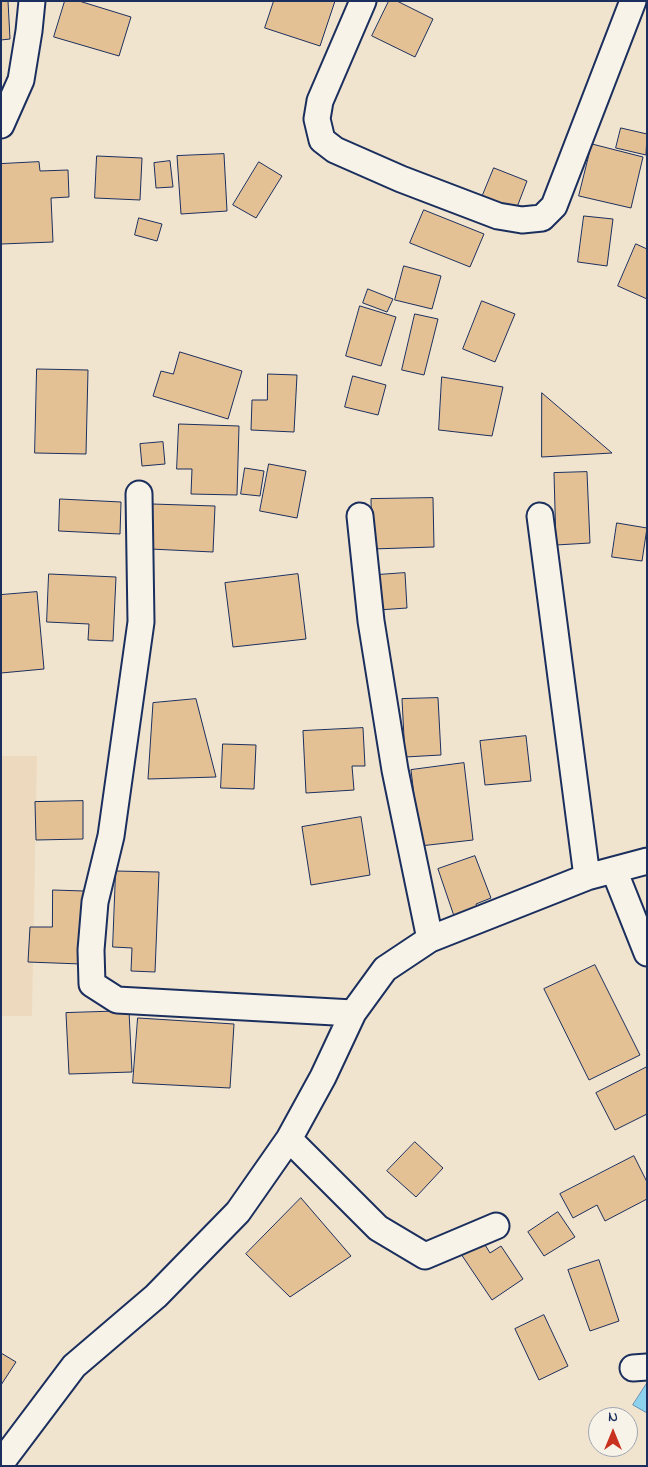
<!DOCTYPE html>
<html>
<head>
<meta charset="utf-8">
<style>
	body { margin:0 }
	#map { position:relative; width:648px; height:1467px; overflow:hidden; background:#f1e4cf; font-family:"Indie Flower",sans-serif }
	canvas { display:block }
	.frame { position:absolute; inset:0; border:2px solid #1b2f5e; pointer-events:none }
	.north { position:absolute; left:588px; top:1407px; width:50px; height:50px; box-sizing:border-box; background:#f7f3e8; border:1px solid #9fa5b1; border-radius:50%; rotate:0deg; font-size:14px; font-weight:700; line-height:20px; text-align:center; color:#1b2f5e }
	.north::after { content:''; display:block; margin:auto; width:18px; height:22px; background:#c8321e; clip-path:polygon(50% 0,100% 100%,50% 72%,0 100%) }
</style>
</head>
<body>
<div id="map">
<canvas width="648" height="1467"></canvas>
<div class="frame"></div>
<div class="north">N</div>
</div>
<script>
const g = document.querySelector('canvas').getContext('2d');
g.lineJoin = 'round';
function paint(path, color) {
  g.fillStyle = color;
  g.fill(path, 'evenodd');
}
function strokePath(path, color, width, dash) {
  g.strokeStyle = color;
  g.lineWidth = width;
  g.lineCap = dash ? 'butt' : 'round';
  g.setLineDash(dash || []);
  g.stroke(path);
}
const built = new Path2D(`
	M 1,756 L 37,756 L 32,1016 L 1,1016 Z`);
const water = new Path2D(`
	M 647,1383 L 647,1413 L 633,1405 Z`);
const building = new Path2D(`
	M 1,1 L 8,1 L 10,39 L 1,40 Z
	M 65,1 L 79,1 L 131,17 L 119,56 L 54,37 Z
	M 274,1 L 335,1 L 320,46 L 265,28 Z
	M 389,1 L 397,1 L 433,19 L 415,57 L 372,36 Z
	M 621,128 L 647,134 L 646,155 L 616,148 Z
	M 592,144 L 643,157 L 631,208 L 579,196 Z
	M 224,154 L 227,211 L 181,214 L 177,156 Z
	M 97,156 L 142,158 L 140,200 L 95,198 Z
	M 170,161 L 173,187 L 156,188 L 154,163 Z
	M 39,162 L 40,171 L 68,170 L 69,197 L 51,198 L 53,242 L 1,244 L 1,164 Z
	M 259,162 L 282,176 L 256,218 L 233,205 Z
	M 494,168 L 527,181 L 514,215 L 480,202 Z
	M 424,210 L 484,234 L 470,267 L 410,243 Z
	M 584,216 L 613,219 L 607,266 L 578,262 Z
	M 139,218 L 162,224 L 157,241 L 135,235 Z
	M 636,244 L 647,249 L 647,299 L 618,286 Z
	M 404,266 L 441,276 L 432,309 L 395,300 Z
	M 368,289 L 393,299 L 387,312 L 363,303 Z
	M 482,301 L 515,314 L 495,362 L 463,349 Z
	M 360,306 L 396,317 L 381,366 L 346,356 Z
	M 415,314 L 438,319 L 424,375 L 402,370 Z
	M 180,352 L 242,371 L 228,419 L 153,396 L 161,371 L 173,374 Z
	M 37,369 L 88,370 L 86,454 L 35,453 Z
	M 268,374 L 297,375 L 294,432 L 251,430 L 252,400 L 267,400 Z
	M 353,376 L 386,385 L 378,415 L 345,407 Z
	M 442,377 L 503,387 L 492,436 L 439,430 Z
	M 542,393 L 612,453 L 542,457 Z
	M 179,424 L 239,426 L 237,495 L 191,494 L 192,469 L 177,469 Z
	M 163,442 L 165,464 L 142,466 L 140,444 Z
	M 269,464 L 306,471 L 297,518 L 260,511 Z
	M 245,468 L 264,471 L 260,496 L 241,494 Z
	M 587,472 L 590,543 L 556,545 L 554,473 Z
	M 433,498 L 434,547 L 372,549 L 371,499 Z
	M 60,499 L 121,502 L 120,534 L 59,531 Z
	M 152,504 L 215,506 L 213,552 L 150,549 Z
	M 617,523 L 647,528 L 642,561 L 612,557 Z
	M 405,573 L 407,608 L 378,610 L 377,575 Z
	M 49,574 L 116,577 L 113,641 L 88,640 L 89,624 L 47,622 Z
	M 298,574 L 306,639 L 233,647 L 225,583 Z
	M 37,592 L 44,669 L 1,673 L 1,595 Z
	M 438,698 L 441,755 L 405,757 L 402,699 Z
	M 196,699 L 216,777 L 148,779 L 153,703 Z
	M 363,728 L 365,766 L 352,766 L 354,790 L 306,793 L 303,731 Z
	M 526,736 L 531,781 L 485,785 L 480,741 Z
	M 223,744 L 256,745 L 254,789 L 221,788 Z
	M 464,763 L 473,840 L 420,846 L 411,770 Z
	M 83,801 L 83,839 L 36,840 L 35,802 Z
	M 361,817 L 370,875 L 311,885 L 302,827 Z
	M 475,856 L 491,898 L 476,904 L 478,911 L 455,919 L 438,869 Z
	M 116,871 L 159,872 L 155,972 L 131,971 L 132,948 L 113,947 Z
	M 53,890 L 84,891 L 81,964 L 28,962 L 30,927 L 52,927 Z
	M 595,965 L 640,1055 L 589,1080 L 544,989 Z
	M 129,1011 L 132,1072 L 69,1074 L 66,1013 Z
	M 138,1018 L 234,1024 L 230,1088 L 133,1083 Z
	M 647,1067 L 647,1114 L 615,1130 L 596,1093 Z
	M 415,1142 L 443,1168 L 416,1197 L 387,1171 Z
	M 634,1156 L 647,1182 L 647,1199 L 605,1221 L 597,1205 L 573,1218 L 560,1194 Z
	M 301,1198 L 351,1256 L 290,1297 L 246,1254 Z
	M 558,1212 L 575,1237 L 544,1256 L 528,1232 Z
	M 482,1240 L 490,1253 L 501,1246 L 523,1279 L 492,1300 L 461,1254 Z
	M 599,1260 L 619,1321 L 590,1331 L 568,1270 Z
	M 544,1315 L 568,1366 L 539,1380 L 515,1329 Z
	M 1,1353 L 16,1362 L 1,1385 Z`);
const minor = new Path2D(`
	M 363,1 L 320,101 L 317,119 L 322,140 L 335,150 L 401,179 L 498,216 L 522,220 L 542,218 L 554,206 L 633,1
	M 1,125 L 21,80 L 29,31 L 32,1
	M 139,494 L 141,622 L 111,836 L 95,902 L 91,950 L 92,984 L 117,1000 L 353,1013
	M 360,516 L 371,621 L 395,770 L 430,939
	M 540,516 L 587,877
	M 614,870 L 647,953
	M 289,1139 L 378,1228 L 425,1256 L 496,1226
	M 633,1368 L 647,1367
	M 1,1463 L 74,1366 L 156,1296 L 238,1212 L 289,1139 L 323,1077 L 353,1013 L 385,969 L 430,939 L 587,877 L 647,861`);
paint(built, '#eddabe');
paint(water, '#8cd2ed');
strokePath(water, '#5f91b4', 1);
paint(building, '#e4c195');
strokePath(building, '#1b2f5e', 1);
strokePath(minor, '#1b2f5e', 29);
strokePath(minor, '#f7f3e8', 25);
</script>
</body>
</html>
